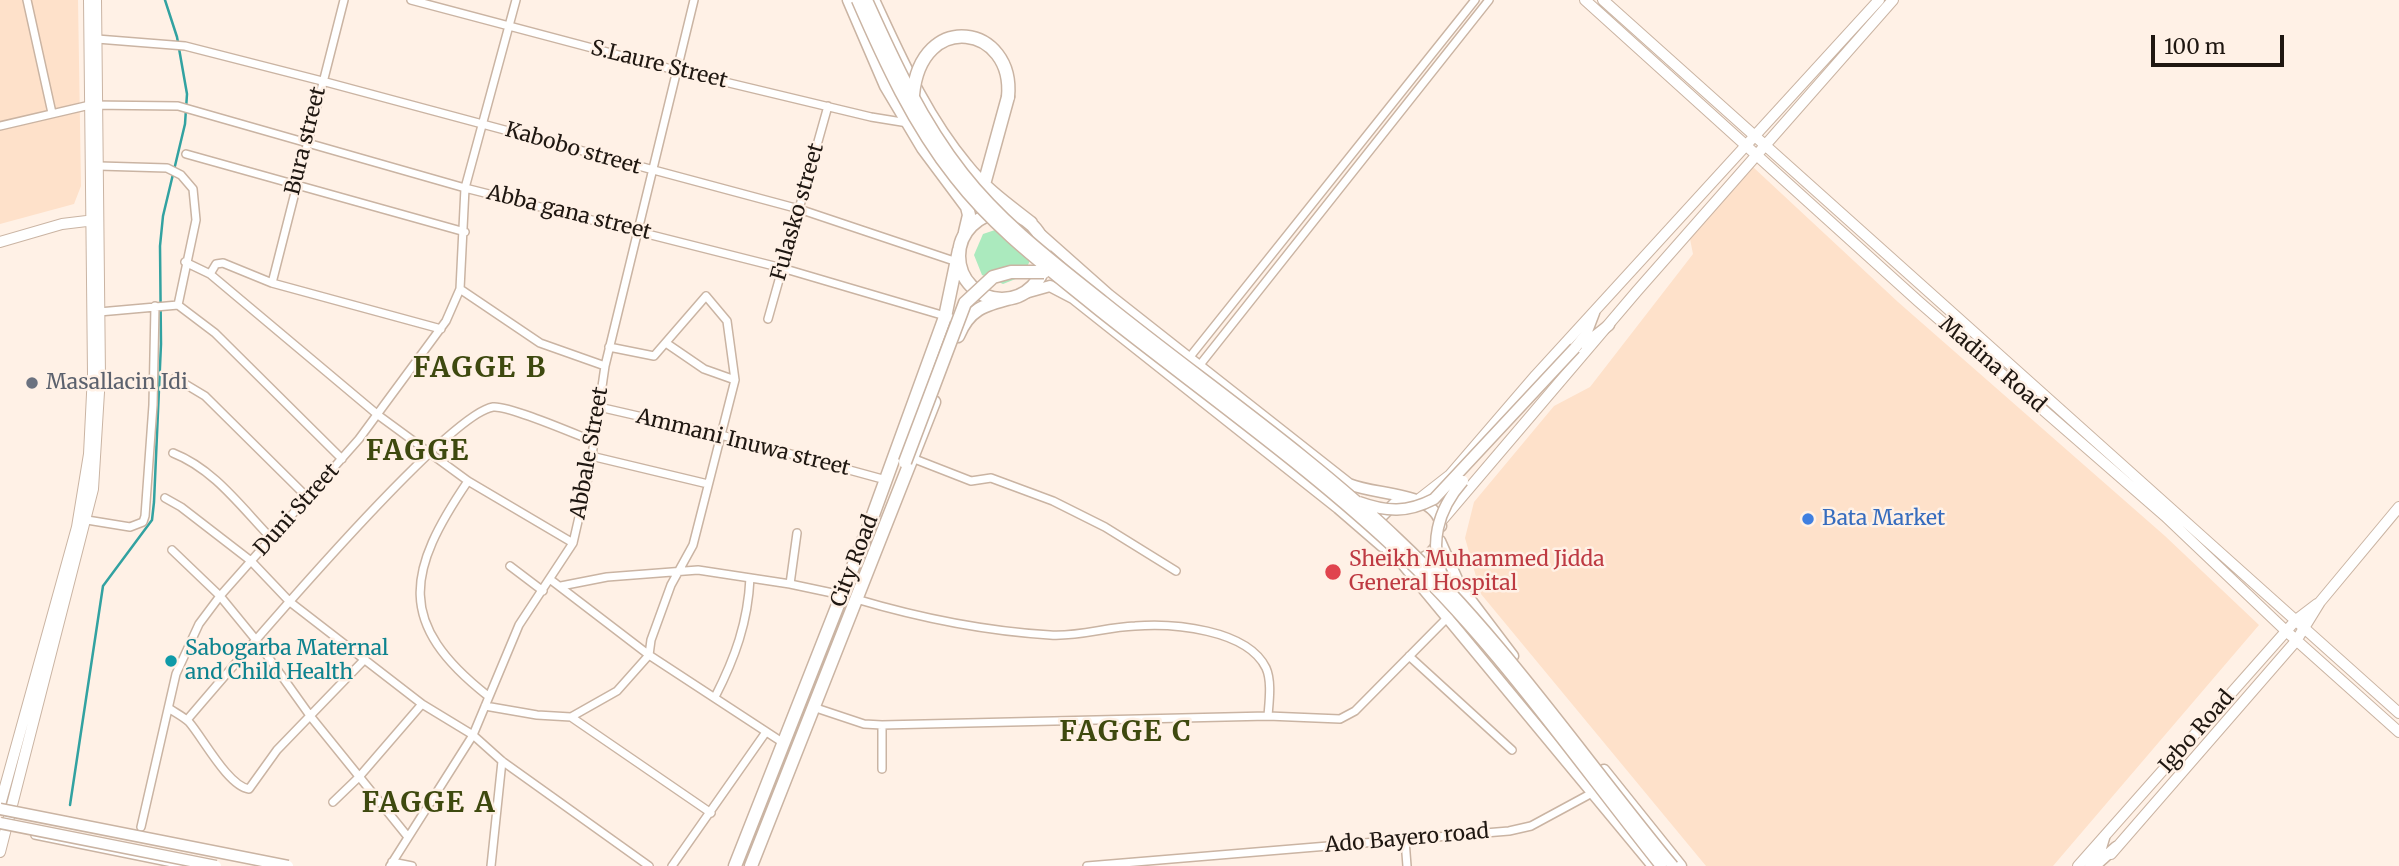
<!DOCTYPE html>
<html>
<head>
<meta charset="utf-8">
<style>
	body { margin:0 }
	#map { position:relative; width:2399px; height:866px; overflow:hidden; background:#fff1e6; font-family:Merriweather,serif }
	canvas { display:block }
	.scale { position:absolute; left:2151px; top:35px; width:133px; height:32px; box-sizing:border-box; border:4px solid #1f1711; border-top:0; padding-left:9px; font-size:21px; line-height:24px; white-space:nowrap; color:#1f1711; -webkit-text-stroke:5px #fff1e6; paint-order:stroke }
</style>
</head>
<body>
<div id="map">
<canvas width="2399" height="866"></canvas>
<div class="scale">100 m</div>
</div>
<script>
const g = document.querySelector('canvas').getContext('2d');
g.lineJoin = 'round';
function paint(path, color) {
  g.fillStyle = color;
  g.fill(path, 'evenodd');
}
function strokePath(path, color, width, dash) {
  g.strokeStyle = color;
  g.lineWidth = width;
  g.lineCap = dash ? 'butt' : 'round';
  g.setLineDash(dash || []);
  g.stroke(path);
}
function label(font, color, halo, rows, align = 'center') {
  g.font = font + ' Merriweather,serif';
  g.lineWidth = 5;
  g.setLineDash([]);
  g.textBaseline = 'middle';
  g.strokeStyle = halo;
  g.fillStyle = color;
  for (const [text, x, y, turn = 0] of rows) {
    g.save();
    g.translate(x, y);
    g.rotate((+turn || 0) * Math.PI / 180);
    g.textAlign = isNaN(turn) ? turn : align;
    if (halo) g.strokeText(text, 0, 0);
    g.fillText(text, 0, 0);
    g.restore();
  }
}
const built = new Path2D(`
	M 0,0 L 78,0 L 81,186 L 74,204 L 0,224 Z
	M 1753,167 L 1898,302 L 2165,536 L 2259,625 L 2053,866 L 1706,866 L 1481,594 L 1465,538 L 1474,502 L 1554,406 L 1590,387 L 1693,254 L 1690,239 Z`);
const green = new Path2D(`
	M 1004,227 L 1032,256 L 1023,276 L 1003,284 L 982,275 L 974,255 L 983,234 Z`);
const stream = new Path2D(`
	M 70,805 L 103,586 L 152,520 L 154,502 L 161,344 L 160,246 L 163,216 L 185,124 L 187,94 L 177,37 L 165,0`);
const street = new Path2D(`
	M 27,0 L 52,113
	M 411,0 L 675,70 L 871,117 L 908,123
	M 97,39 L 185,46 L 322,81 L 799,209 L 957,262
	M 0,126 L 90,105 L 178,106 L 465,188 L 782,268 L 962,321
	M 186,154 L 465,232
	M 99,166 L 167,168 L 181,175 L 193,189 L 196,220 L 178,305
	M 185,262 L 210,274 L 378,415 L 468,481 L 573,543
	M 210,274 L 216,264 L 223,263 L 272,283 L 441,329
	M 272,283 L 344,0
	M 460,289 L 540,343 L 605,366
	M 99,312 L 178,305 L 215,333 L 342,459
	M 768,319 L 828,106
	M 666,343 L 704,369 L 735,380
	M 1189,358 L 1475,0
	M 1199,366 L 1489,0
	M 175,378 L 205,396 L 307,497
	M 599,407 L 721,435 L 886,480
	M 173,453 C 214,469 241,507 271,538
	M 591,456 L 708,484
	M 912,458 L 971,481 L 991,478 L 1053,501 L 1105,527 L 1176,571
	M 468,481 C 407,571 395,623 488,696
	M 165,498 L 181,507 L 251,561 L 290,602 L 422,704 L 473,735 L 502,761 L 649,866
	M 87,520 L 130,527 L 143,522 L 145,516 L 153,405 L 155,306
	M 172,550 L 220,596 L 256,640 L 311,717 L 408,837
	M 510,566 L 543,591
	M 551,580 L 649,655 L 785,744
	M 790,584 L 797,533
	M 561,586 L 607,577 L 698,570 L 790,584 L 842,595
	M 856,599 C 920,618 984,631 1050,635 C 1079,637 1106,627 1135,626 C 1172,623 1247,629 1266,668 C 1272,681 1269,702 1268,716
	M 1409,656 L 1512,750
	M 715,697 C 735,658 748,622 750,578
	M 485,706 L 537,715 L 571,717 L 617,691 L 649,655 L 651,640 L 671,585 L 693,545 L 735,380 L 727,321 L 706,296 L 654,356 L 609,347
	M 813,707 L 864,724 L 882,725 L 1268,716 L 1340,719 L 1355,711 L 1449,616
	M 170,709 C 176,713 184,717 189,722 C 203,738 228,786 249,789 L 277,750 L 365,659
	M 571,717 L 711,813
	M 187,720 C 230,670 445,414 493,407 C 508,405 575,434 593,441
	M 882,769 L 882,725
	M 333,802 L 359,777 L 422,704
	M 141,827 L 176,674 L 199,624 L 220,596 L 359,439 L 446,321 L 460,289 L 465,188 L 516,0
	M 35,835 L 187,866
	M 1405,840 L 1407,866
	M 392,862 L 412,866
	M 390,866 L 473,735 L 519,625 L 573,543 L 590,469 L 605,366 L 694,0
	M 491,866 L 502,761
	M 672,866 L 766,732
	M 1087,866 L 1509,831 L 1531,826 L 1592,793`);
const secondary = new Path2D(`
	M 1585,0 L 1918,301 L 2165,516 L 2286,631 L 2399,732
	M 1603,0 C 1869,237 2135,474 2399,713
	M 0,242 L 62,224 L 95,220
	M 1418,500 L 1450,475 L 1536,375 L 1879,0
	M 1443,519 L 1637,291 L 1893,0
	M 0,805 L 77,527 L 89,454 L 93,374 L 89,0
	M 0,852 L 93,489 L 100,376 L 96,0
	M 2111,854 L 2296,641 L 2320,602 L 2399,507
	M 2078,866 L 2296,620 L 2317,604`);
const primary = new Path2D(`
	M 1038,232 L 1109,295 L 1349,484 C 1377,496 1436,491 1441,526
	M 1025,293 L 1050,286 L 1073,298 L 1338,508 L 1382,546
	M 1585,344 L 1609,325
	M 1575,348 L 1586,334 L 1594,313
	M 1409,499 L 1397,501 L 1381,517 C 1373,558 1418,579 1439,542
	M 1440,541 L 1460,586 L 1513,656
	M 1402,563 L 1653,866
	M 1604,770 L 1681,866
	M 2097,864 L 2116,847
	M 2090,866 L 2101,848 L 2104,838`);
const highway = new Path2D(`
	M 849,0 L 886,86 L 923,148 L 967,207 L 969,215 L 965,232
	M 873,0 C 900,58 925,116 966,165 C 984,188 1008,205 1031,223
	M 983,188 L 1008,97
	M959 256a43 43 0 1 1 86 0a43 43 0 1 1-86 0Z
	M 958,336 C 969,309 984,305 1011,298
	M 735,866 L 869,526 L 945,317 L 959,250
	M 751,866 L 934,402`);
const primaryBridge = new Path2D(`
	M 857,0 C 884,62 913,125 955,178 C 996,231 1050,270 1101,312 C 1198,389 1300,461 1391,545 C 1491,636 1576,760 1661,866
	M 867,0 C 894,60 922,121 963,173 C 1003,224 1054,262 1104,302 C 1202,381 1308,453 1399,540 C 1502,637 1583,757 1673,866
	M 1359,502 C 1387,512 1407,513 1434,499 L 1575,348
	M 1445,581 C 1427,546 1438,509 1463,481
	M 0,809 L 288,866
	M 0,823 L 216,866`);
const highwayBridge = new Path2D(`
	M 913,95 C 921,9 1015,25 1008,97
	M 905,462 L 965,303 L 993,277 L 1011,272 L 1044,272`);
const markers = [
	[32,383,7,"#6b7280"],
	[1808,519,7,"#3f7fe0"],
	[1333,572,9,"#e0444e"],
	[171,661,7,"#0f9aa8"]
];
const streetNames = [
	["S.Laure Street",659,65,14],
	["Bura street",306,141,-76],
	["Kabobo street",573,149,16],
	["Fulasko street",798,212,-74],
	["Abba gana street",569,213,14],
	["Madina Road",1992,365,41],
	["Ammani Inuwa street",743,443,14],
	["Abbale Street",590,453,-80],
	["Duni Street",297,510,-48],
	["City Road",855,561,-69],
	["Igbo Road",2197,732,-49],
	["Ado Bayero road",1407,839,-5]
];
const worshipNames = [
	["Masallacin Idi",46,383]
];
const shopNames = [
	["Bata Market",1822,519]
];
const healthNames = [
	["Sheikh Muhammed Jidda",1349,560],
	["General Hospital",1349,584]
];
const cultureNames = [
	["Sabogarba Maternal",185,649],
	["and Child Health",185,673]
];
const districtNames = [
	["FAGGE B",480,369],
	["FAGGE",418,452],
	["FAGGE C",1126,733],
	["FAGGE A",429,804]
];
paint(built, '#fee1ca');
paint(green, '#abeabe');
strokePath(stream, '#32a2a1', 2.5);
strokePath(street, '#cab4a3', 10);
strokePath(secondary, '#cab4a3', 12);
strokePath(primary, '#cab4a3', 13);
strokePath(highway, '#cab4a3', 15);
strokePath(street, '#fff', 7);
strokePath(secondary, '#fff', 10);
strokePath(primary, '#fff', 10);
strokePath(highway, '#fff', 12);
strokePath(primaryBridge, '#cab4a3', 13, []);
strokePath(highwayBridge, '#cab4a3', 15, []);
strokePath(primaryBridge, '#fff', 10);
strokePath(highwayBridge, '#fff', 12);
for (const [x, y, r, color] of markers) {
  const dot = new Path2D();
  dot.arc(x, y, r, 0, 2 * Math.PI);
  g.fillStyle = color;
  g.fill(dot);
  strokePath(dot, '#fff1e6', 2.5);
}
label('21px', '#1f1711', '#fff1e6', streetNames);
label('21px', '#5b616d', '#fff1e6', worshipNames, 'left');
label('21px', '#366cbe', '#fff1e6', shopNames, 'left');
label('21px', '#be3a42', '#fff1e6', healthNames, 'left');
label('21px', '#0d838f', '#fff1e6', cultureNames, 'left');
g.letterSpacing = '2px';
label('bold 28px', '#3e490f', '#fff1e6', districtNames);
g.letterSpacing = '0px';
</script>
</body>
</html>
